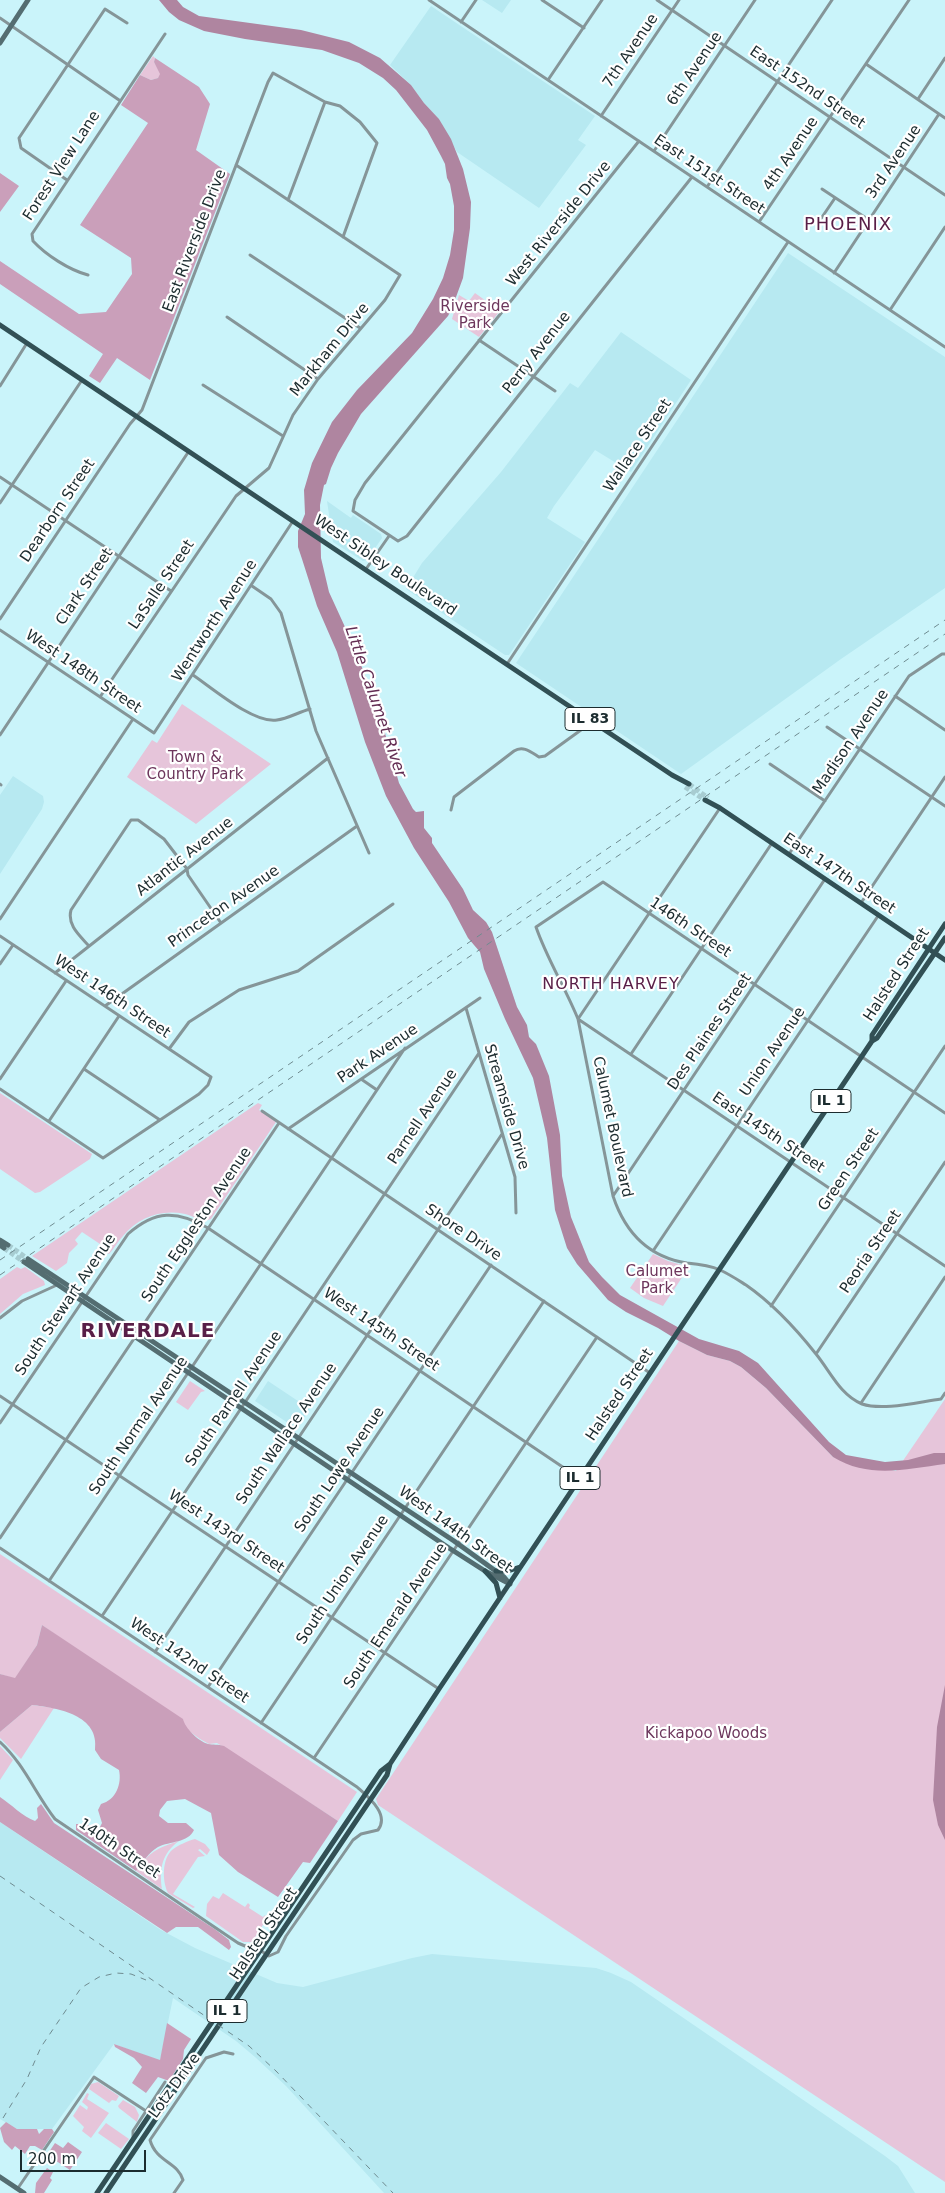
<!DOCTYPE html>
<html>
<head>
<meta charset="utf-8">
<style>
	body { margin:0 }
	#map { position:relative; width:945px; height:2193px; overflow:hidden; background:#caf4fa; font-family:"DejaVu Sans",sans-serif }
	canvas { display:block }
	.scale { position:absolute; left:20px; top:2150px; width:126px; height:22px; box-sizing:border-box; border:2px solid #1c2c2f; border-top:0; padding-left:6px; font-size:15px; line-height:18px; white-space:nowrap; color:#1c2c2f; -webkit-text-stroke:4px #fff; paint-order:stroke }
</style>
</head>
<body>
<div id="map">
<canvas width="945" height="2193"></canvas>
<div class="scale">200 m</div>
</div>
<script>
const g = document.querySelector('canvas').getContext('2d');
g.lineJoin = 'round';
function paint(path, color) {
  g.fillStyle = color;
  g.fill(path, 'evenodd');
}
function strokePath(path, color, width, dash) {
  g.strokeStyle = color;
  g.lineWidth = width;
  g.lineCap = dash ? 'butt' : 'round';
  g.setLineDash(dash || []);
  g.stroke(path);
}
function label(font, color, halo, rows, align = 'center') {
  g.font = font + ' "DejaVu Sans",sans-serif';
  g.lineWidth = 4.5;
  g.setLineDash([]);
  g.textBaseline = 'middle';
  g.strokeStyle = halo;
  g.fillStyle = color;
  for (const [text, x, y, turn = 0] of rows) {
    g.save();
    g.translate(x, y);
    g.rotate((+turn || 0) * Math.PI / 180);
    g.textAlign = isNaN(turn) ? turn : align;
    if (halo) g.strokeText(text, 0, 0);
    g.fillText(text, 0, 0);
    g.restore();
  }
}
const built = new Path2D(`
	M 482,0 L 511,0 L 502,13 Z
	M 431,6 L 595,116 L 578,140 L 586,145 L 539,208 L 457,152 L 439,119 L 424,103 L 411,85 L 390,65 Z
	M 788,253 L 945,357 L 945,588 L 841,659 L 681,774 L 516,663 Z
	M 621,332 L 691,380 L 631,472 L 595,450 L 554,506 L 547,518 L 585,542 L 509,655 L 505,655 L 406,589 L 422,563 L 501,472 L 570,383 L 578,388 Z
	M 327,501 L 351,518 L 353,515 L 381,534 L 382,538 L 367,560 L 363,561 L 333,542 Z
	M 13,776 L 43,796 L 44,802 L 42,809 L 0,874 L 0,795 Z
	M 268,1381 L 310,1409 L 297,1429 L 255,1401 Z
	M 0,1822 L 161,1930 L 195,1948 L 277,1983 L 303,1987 L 412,1958 L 432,1954 L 596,1968 L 611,1973 L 631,1982 L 885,2156 L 898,2166 L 915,2193 L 384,2193 L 286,2086 L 255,2057 L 236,2041 L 173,1998 L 160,2061 L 114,2044 L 52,2129 L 17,2129 L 0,2119 Z`);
const green = new Path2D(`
	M 153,56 L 155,58 L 154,62 L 161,74 L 158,78 L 151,80 L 140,75 Z
	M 475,293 L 500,311 L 479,337 L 452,319 L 459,295 L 469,301 Z
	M 182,704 L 271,764 L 196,824 L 127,777 L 152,740 L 157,743 Z
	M 0,1093 L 92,1154 L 90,1159 L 40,1192 L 35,1193 L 0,1169 Z
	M 258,1103 L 262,1105 L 259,1110 L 276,1122 L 211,1219 C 201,1223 195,1216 185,1214 C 161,1209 139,1217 123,1236 C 118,1241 114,1249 109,1254 L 107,1253 L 109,1250 L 82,1232 L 75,1240 L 78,1244 L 69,1253 L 67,1263 L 56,1271 L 32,1256 Z
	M 653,1254 L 668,1261 L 689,1267 L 663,1306 L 644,1298 L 630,1288 Z
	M 17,1267 L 21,1269 L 25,1267 L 44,1281 L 45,1285 L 23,1294 L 0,1314 L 0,1279 Z
	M 679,1341 L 707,1355 L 730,1361 L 741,1367 L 766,1388 L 833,1457 L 896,1471 L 945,1399 L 945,2182 L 378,1805 L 376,1799 Z
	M 190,1381 L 205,1391 L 201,1392 L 188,1410 L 176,1402 Z
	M 0,1554 L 357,1792 L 338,1821 L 217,1743 L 209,1744 L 200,1739 L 42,1625 L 37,1645 L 15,1679 L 0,1674 Z
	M 32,1705 L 54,1708 L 21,1759 L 0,1738 L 0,1732 Z
	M 0,1746 L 13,1760 L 0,1780 Z
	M 195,1839 L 205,1844 L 210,1850 L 207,1855 L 200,1849 L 198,1850 L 205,1856 L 198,1857 L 173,1894 L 195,1907 L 193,1908 L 168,1893 C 162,1881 162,1859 172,1850 C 178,1845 188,1841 195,1839 Z
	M 179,1841 C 162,1853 159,1869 162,1889 L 136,1871 C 149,1852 157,1848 179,1841 Z
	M 223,1893 L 245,1907 L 248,1903 L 250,1905 L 249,1908 L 263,1917 L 265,1915 L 266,1920 L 252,1942 L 243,1942 L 206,1916 L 207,1904 L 213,1896 L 219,1899 Z
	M 98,2082 L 119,2096 L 116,2101 L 112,2100 L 109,2103 L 89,2089 L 91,2084 Z
	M 87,2093 L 89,2094 L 87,2099 L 109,2113 L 91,2138 L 82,2131 L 84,2127 L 73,2116 L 80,2105 L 87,2110 L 88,2107 L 82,2102 Z
	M 123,2100 L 135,2107 L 139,2115 L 137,2122 L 119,2108 L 118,2106 Z
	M 106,2123 L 129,2139 L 121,2149 L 98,2133 Z`);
const forest = new Path2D(`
	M 155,58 L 199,87 L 210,104 L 196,150 L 230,174 L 150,380 L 117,358 L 100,383 L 89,376 L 103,354 L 0,284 L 0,261 L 79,314 L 106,312 L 132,274 L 131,258 L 80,225 L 148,123 L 121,105 L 140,75 L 151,80 L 158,78 L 160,74 L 154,62 Z
	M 0,173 L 19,186 L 0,212 Z
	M 42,1625 L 183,1719 C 185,1728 198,1741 208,1744 C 213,1745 218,1744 224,1746 L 338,1821 L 310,1863 L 303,1862 L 278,1897 L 238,1872 L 219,1855 L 211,1813 L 185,1799 L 167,1801 L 160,1810 L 159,1816 L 168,1823 L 186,1823 L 194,1830 C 188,1843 170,1841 158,1847 C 149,1852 142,1863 136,1871 L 76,1830 L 76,1824 L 86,1824 L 98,1831 L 102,1823 L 98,1810 L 101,1804 C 116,1800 122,1784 119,1770 L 101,1759 L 95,1750 C 100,1715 58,1708 32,1705 L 0,1732 L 0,1674 L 15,1678 L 37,1645 Z
	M 0,1797 C 11,1804 23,1817 35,1821 L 38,1818 L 37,1808 L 41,1804 L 54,1823 L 216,1930 L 229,1940 L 231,1947 L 229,1950 L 198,1927 L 176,1927 L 167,1933 L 161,1929 L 0,1822 Z
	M 167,2023 L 191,2039 L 184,2050 L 183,2059 L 169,2081 L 158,2077 L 146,2093 L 132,2083 L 142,2067 L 134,2058 L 115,2047 L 114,2044 L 160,2060 Z
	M 6,2122 L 17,2129 L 37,2129 L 39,2134 L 44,2129 L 52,2129 L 54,2132 L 42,2150 L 35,2146 L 30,2146 L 25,2154 L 15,2146 L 12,2150 L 4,2142 L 0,2128 Z
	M 68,2142 L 82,2152 L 70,2170 L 47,2155 L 55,2143 L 63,2148 Z
	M 47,2168 L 53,2172 L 50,2178 L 52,2180 L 44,2193 L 35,2193 L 36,2183 Z`);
const water = new Path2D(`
	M 159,0 L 177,0 L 183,7 L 199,16 L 301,30 L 349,42 L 380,58 L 411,85 L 424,103 L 439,119 L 451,139 L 463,169 L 471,202 L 470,228 L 463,278 L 452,308 L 448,316 L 361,414 L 338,453 L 331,468 L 326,484 L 324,485 L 320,505 L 321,558 L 329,592 L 356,651 L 381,719 L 399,783 L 413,809 L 416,812 L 424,811 L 424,828 L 432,838 L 432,843 L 463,889 L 473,910 L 486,922 L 492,932 L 517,1007 L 527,1025 L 529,1037 L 536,1044 L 549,1076 L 560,1135 L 562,1176 L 571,1217 L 589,1262 L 602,1277 L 620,1295 L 699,1339 L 739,1351 L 758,1363 L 829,1442 L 846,1455 L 885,1462 L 908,1460 L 934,1453 L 945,1453 L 945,1464 C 906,1469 869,1479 833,1457 L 766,1388 L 741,1367 L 730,1361 L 707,1355 L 679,1341 L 658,1328 L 626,1312 L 608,1300 L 577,1264 L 567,1248 L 555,1210 L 547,1138 L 533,1078 L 505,1019 L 484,969 L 480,952 L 468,938 L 449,902 L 414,848 L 386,796 L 365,742 L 337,652 L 317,606 L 302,559 L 298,547 L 298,531 L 305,514 L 304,490 L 312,463 L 332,422 L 357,390 L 412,333 L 433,299 L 443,278 L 450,255 L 454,230 L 454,206 L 450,184 L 447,178 L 445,164 L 441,156 L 427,130 L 396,90 L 383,78 L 359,63 L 322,50 L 245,39 L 204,31 L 179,20 L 169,12 Z
	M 945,1685 L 945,1840 L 938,1825 L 933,1800 L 937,1727 Z`);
const secondaryTunnel = new Path2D(`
	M 8,1245 L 28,1259
	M 4,1248 L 24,1262`);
const primaryTunnel = new Path2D(`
	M 689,784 L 708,798
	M 685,787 L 705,800`);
const street = new Path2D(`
	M 429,0 L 945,347
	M 542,0 L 584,28
	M 657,0 L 945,195
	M 0,18 L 119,100
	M 461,22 L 476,0
	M 866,64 L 945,118
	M 548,80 L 602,0
	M 918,99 L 945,58
	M 601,116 L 679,0
	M 639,141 L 365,483 L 355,500 L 353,511 L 398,541 L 407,536 L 692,177
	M 654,151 L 755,0
	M 67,180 L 21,148 L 19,138 L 105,9 L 127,23
	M 707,187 L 832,0
	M 822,189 L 869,220
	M 288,200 L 325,102
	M 759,222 L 909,0
	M 818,223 L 835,198
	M 250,255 L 360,328
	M 834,273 L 939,114
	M 88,275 C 69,270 46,255 33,241 L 32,234 L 165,34
	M 890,310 L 945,227
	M 227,317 L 318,379
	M 479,340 L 555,391
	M 203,385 L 283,436
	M 0,386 L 27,343
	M 0,477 L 171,591
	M 0,503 L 82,380
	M 366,569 L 389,536
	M 252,586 L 271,599 L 281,613 L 316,731 L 369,853
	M 0,619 L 130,424 L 142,410 L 268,82 L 273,73 L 325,102 L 340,106 L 360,122 L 377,143 L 343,237
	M 0,630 L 154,733 L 293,521
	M 507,664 L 788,242
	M 193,675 C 212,688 254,724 277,720 C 287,719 299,712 310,709
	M 895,696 L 945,730
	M 100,697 L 236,496 L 269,468 L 293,415 L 318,379 L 385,300 L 400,275 L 236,165
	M 827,727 L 945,806
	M 0,735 L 189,451
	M 770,764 L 825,801
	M 0,784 L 1,785
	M 720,808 L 578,1019 L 945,1266
	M 451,810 L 454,797 L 514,751 C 523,745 531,752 539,757 L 545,756 L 592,722
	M 789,854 L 909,676 L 942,654 L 945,654
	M 861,903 L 945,777
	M 0,919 L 133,719
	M 0,936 L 211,1077 L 208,1085 L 199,1094 L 103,1158 L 0,1089
	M 89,946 C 79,935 67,925 71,910 L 131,820 L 138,820 L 164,839 L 187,869 L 188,875 L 221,923
	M 0,964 L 13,945
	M 55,973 L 328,758
	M 105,1006 L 357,826
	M 466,1008 L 515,1177 L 516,1213
	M 169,1049 L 189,1022 L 239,990 L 298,971 L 393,904
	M 631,1054 L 772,843
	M 84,1069 L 160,1120
	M 0,1079 L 66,981
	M 361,1079 L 377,1090
	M 262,1111 L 650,1373
	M 945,1113 L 603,882 L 536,927 C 547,959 565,987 578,1019 L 613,1196 C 625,1232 648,1257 687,1263 C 698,1264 709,1265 720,1270 C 729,1274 738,1280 746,1285 C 772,1303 797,1330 816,1354 C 830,1371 840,1395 862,1404 C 883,1411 918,1402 941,1399 L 945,1393
	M 49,1121 L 119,1016
	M 288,1129 L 480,998
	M 613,1196 L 825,879
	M 653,1251 L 878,916
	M 771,1306 L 945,1046
	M 0,1318 L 22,1301 L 57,1285
	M 816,1354 L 945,1162
	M 0,1396 L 439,1689
	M 861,1403 L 945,1277
	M 0,1423 L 128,1234 C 155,1210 177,1210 208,1228 L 579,1478
	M 0,1538 L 279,1123
	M 0,1548 L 357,1787 C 368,1797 390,1814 378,1830 L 361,1834 L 353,1840 L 286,1936 L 278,1952 L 269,1956 L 252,1945 L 245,1946 L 238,1943 L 55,1819 C 35,1793 24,1764 0,1742
	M 49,1581 L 405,1048
	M 102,1616 L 479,1053
	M 155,1652 L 502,1134
	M 208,1687 L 491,1265
	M 261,1723 L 544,1301
	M 314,1758 L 597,1337
	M 133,2139 L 133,2131 L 165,2082
	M 18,2188 L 94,2077 L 146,2111
	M 174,2193 L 183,2180 C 178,2162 156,2162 150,2140 L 206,2058 L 224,2052 L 233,2054`);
const secondary = new Path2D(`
	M 0,43 L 28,0
	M 0,1240 L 8,1245
	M 0,1245 L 4,1248
	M 28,1259 L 454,1541 L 504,1577 L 509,1583
	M 24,1262 L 449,1548 L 485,1571 L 510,1584
	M 0,2177 L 24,2193`);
const primary = new Path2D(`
	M 0,325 L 672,775 L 689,784
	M 705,800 L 720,808 L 945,960
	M 872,1041 L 877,1038 L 945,938
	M 485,1571 L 496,1583 L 500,1598
	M 496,1571 L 508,1571 L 520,1567
	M 97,2193 L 381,1771 L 390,1764
	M 106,2193 L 387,1775 L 390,1764 L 439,1689 L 872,1041 L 872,1035 L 945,924`);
const rail = new Path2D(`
	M 0,1260 L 945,620
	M 0,1275 L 945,634
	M 0,1876 L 249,2046 L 276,2071 L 393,2193
	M 3,2118 L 27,2079 L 41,2047 L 81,1988 L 99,1977 L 116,1973 L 131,1974 L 146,1980`);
const shields = [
	[590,719,50],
	[831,1101,40],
	[580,1478,40],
	[227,2011,40]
];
const shieldNames = [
	["IL 83",590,719],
	["IL 1",831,1101],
	["IL 1",580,1478],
	["IL 1",227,2011]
];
const streetNames = [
	["7th Avenue",631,51,-56],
	["6th Avenue",695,69,-56],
	["East 152nd Street",807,88,34],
	["4th Avenue",791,154,-56],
	["3rd Avenue",894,162,-56],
	["Forest View Lane",62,166,-57],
	["East 151st Street",709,175,34],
	["West Riverside Drive",559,224,-51],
	["East Riverside Drive",195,241,-69],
	["Markham Drive",330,350,-51],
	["Perry Avenue",537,353,-52],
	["Wallace Street",638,446,-56],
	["Dearborn Street",58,511,-56],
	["West Sibley Boulevard",385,566,34],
	["LaSalle Street",162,585,-56],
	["Clark Street",85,587,-56],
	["Wentworth Avenue",215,621,-57],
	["West 148th Street",83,672,34],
	["Madison Avenue",851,742,-56],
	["Atlantic Avenue",185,857,-38],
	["East 147th Street",839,874,34],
	["Princeton Avenue",224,907,-35],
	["146th Street",690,928,34],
	["Halsted Street",897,975,-57],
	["West 146th Street",112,997,34],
	["Des Plaines Street",710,1032,-56],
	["Union Avenue",773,1052,-56],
	["Park Avenue",378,1054,-34],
	["Streamside Drive",506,1107,74],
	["Parnell Avenue",423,1117,-56],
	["Calumet Boulevard",612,1127,78],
	["East 145th Street",768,1133,34],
	["Green Street",849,1170,-56],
	["South Eggleston Avenue",197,1225,-56],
	["Shore Drive",463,1233,34],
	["Peoria Street",871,1252,-56],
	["South Stewart Avenue",66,1305,-56],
	["West 145th Street",381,1330,34],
	["Halsted Street",620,1395,-56],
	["South Parnell Avenue",234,1399,-56],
	["South Normal Avenue",139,1426,-56],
	["South Wallace Avenue",287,1434,-56],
	["South Lowe Avenue",340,1470,-56],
	["West 144th Street",455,1530,36],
	["West 143rd Street",226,1532,34],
	["South Union Avenue",343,1580,-56],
	["South Emerald Avenue",396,1616,-56],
	["West 142nd Street",189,1661,34],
	["140th Street",119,1849,34],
	["Halsted Street",264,1934,-56],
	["Lotz Drive",175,2086,-54]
];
const parkNames = [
	["Riverside",475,307],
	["Park",475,324],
	["Town &",195,758],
	["Country Park",195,775],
	["Calumet",657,1272],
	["Park",657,1289],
	["Kickapoo Woods",706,1734]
];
const waterNames = [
	["Little Calumet River",375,702,71]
];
const neighbourhoodNames = [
	["NORTH HARVEY",611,985]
];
const quarterNames = [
	["PHOENIX",848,225]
];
const districtNames = [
	["RIVERDALE",148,1332]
];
paint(built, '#b7e9f1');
paint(green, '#e6c5da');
paint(forest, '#ca9fba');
paint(water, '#af85a0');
strokePath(secondaryTunnel, '#a7ccd1', 5, [5, 2.5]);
strokePath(primaryTunnel, '#a7ccd1', 5, [5, 2.5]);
strokePath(street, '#859598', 3);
strokePath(secondary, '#546d71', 5);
strokePath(primary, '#325055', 5);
strokePath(rail, '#6f8b90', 1, [6, 6]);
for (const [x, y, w] of shields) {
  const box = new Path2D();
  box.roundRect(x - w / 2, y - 11.5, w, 23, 4);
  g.fillStyle = '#fff';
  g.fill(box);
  strokePath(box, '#1c2c2f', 1);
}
label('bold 14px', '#1c2c2f', null, shieldNames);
label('15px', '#1c2c2f', '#fff', streetNames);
label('15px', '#6d365c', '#fff', parkNames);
label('italic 16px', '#632d53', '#fff', waterNames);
g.letterSpacing = '1px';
label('16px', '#581e47', '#fff', neighbourhoodNames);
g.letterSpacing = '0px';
g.letterSpacing = '1px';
label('18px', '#581e47', '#fff', quarterNames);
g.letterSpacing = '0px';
g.letterSpacing = '1px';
label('bold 20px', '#581e47', '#fff', districtNames);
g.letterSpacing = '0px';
</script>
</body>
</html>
